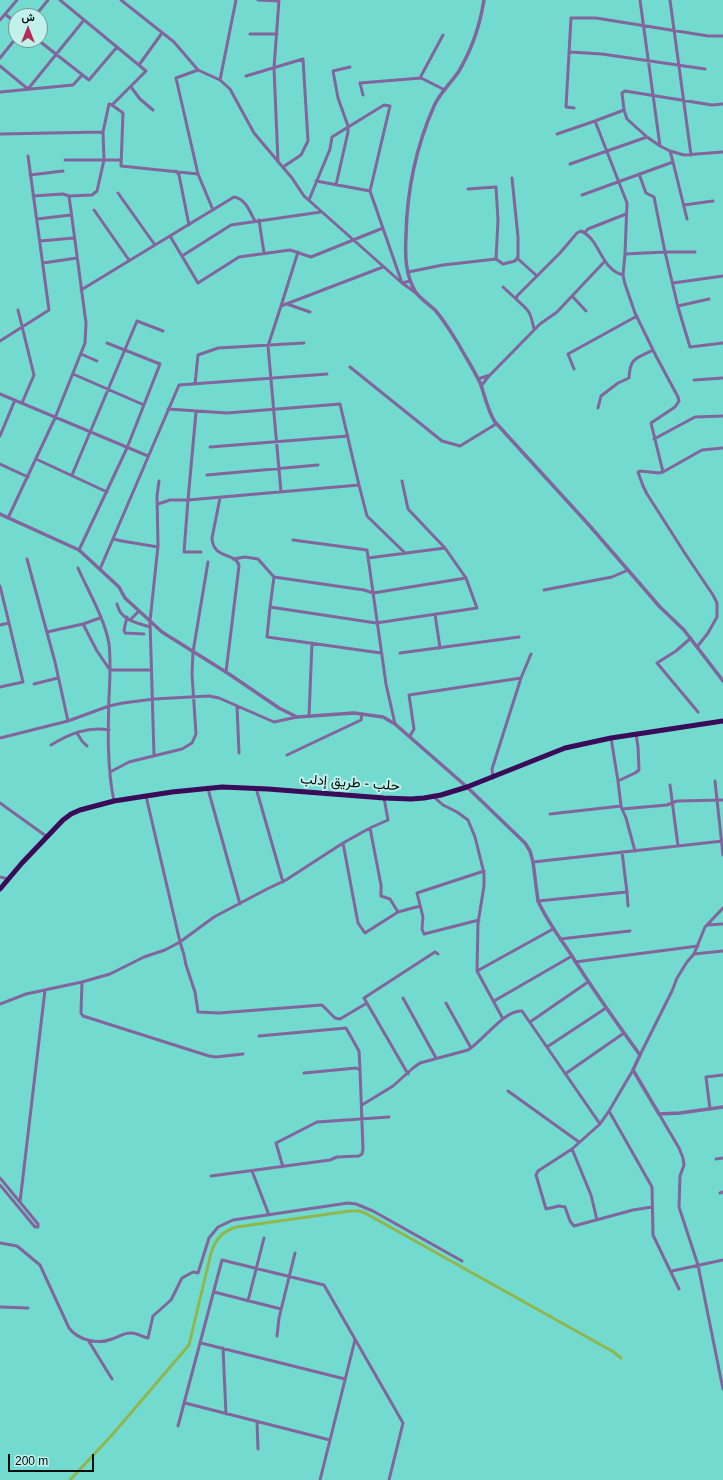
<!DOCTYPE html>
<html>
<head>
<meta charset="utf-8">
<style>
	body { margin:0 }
	#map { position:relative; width:723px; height:1480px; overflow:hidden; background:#72dacf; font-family:Arial,Vazirmatn,sans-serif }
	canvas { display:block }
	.north { position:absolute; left:8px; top:8px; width:40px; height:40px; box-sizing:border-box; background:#c1f1eb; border:1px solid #749792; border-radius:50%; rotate:0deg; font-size:11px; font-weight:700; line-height:16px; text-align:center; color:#000f0d }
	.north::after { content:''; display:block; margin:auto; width:14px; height:18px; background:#b92a59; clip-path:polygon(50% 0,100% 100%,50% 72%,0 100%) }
	.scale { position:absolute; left:8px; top:1454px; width:86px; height:18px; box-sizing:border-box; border:2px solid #000f0d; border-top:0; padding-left:5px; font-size:12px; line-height:14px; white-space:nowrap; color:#000f0d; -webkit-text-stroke:3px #c1f1eb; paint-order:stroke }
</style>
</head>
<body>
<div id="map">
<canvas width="723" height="1480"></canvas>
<div class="north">ش</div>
<div class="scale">200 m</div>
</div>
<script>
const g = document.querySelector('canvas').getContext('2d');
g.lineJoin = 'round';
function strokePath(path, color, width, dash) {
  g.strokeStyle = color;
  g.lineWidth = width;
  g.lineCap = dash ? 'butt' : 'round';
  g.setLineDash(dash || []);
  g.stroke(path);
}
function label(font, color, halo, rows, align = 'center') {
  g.font = font + ' Arial,Vazirmatn,sans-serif';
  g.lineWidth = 4;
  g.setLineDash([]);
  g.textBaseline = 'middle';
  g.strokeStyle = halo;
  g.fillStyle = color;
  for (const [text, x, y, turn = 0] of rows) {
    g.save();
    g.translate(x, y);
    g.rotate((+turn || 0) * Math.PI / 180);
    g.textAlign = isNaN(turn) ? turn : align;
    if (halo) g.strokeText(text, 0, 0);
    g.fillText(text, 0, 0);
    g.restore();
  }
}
const canal = new Path2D(`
	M 70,1480 L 112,1435 L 189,1345 L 211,1253 C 216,1238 223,1231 237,1227 L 350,1211 L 359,1211 L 365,1213 L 612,1351 L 621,1358`);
const minor = new Path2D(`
	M 60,0 L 146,71 L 112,105 L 109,104 L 103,132 L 104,160 L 97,191 L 92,195 L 69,196
	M 121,0 L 174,42 L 198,70 L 220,80 L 230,89 L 254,133 L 292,178 L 304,196 L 402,283 L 410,281
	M 258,0 L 279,1
	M 640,0 L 660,146
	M 670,0 L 691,155
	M 5,14 L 16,23
	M 35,16 L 48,0
	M 0,20 L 17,0
	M 250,34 L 277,34
	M 443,35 L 421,76 L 421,78 L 445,90
	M 38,40 L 89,80 L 117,47
	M 570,52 L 602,54 L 705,69
	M 0,58 L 16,38
	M 139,65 L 162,33
	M 0,66 L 28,89 L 84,20
	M 198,70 L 176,78 L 198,174 L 213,210
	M 246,76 L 303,59 L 308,141 L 301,155 L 283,167
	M 220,80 L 236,0
	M 131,87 L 140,99 L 153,110
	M 0,92 L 73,85 L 82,75
	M 363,95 L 360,83 L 421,78
	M 723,104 L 712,105 L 625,91 L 622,93 L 624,110 L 627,119 L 647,137 L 660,146 L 670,151 L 684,155 L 723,152
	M 112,105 L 123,113 L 121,166 L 198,174
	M 574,108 L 566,107 L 571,18 L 596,18 L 708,36 L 723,36
	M 624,110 L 595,121 L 627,203 L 625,254 L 623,275 L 625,284 L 635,313 L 656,356 L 678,397 L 679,401 L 675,407 L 651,423 L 663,472
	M 0,134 L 103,132
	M 557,134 L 595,121
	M 670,151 L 673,162
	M 65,160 L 121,160
	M 278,162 L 274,68 L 279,0
	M 570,164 L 647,137
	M 176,171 L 179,175 L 189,225
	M 30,175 L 63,171
	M 316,181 L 370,191
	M 336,185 L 348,132 L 348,126 L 338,98 L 333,71 L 350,67
	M 118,193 L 155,245
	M 582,195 L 673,162 L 687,219
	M 309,200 L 330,149 L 332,137 L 384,105 L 390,106 L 370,191 L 402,283 L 416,293
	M 684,205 L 713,201
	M 94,210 L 129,260
	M 37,219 L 71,215
	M 259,220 L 264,253
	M 585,232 L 588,229 L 626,214
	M 170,236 L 198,283 L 239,257 L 290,250 L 311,257 L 383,228
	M 40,241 L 74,238
	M 695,252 L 665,252 L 678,307 L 690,347 L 723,343
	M 625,254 L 665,252 L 654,197 L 646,193 L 639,174
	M 182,256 L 231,225 L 321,212
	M 517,258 L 537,276
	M 496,259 L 503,264 L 515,261 L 518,257 L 518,237 L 512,178
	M 43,263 L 77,258
	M 408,272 L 443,265 L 496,259 L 498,220 L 496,187 L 468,189
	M 673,283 L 723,276
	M 503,287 L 516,299
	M 81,290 L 234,197 C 246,199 250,212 255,221
	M 572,296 L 586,311
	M 287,304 L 310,312
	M 281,306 L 298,252
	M 678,306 L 709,299
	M 18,310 L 34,375 L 22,403
	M 534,329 C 530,310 529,311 516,299 L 517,296 L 560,253 L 577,233 L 581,231 C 600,239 601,270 623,275
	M 0,341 L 49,310 L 28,156
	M 81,354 L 97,361
	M 350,367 L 442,441 L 460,446 L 496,424
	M 574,369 L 568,354 L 637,316
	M 73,374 L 144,405
	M 478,379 L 490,375 L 540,324 L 557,312 L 605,261
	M 694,380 L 723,378
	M 195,384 L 198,355 L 218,348 L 304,343
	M 481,386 L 489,376
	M 0,394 L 148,456
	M 598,408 L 601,396 L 618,383 L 629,378 C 630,357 636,359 653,350
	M 168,409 L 227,413 L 340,404 L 359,485 L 367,516 L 405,553
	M 196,412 L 188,500 L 184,552 L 201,552
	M 0,436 L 15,400
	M 654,439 L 695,417 L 723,416
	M 210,447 L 348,436
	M 36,459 L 107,492
	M 0,464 L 28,477
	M 72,475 L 137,321 L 163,331
	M 207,475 L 318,465
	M 281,492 L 268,346 L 281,306 L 383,267
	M 220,498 L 212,538 C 213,560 237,552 239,566 L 226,672
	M 158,504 L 170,500 L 188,500 L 359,485
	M 8,518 L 55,418 L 85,343 L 86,323 L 69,196 L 63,194 L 33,196
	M 113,539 L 122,541 L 158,547
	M 293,540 L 367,550 L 386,684 L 395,724
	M 79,550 L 127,448 L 160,364 L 107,343
	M 368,558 L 445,548
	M 27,559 L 55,662 L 68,721
	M 233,559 L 245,557 L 258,559 L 274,577 L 364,590 L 373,593 L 466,578
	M 78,568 C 88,591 105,619 109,644 C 111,662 110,679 109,697 C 108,729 107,769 114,801
	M 100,569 L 179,385 L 327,374
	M 0,586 L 9,623 L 0,625
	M 544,590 L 612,577 L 628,570
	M 117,604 C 118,607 119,611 121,613 C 128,622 141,624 150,627
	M 270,607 L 274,577
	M 435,614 L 440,648
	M 127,617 L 124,630 L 125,633 L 144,634
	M 100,618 L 83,624 L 97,651 L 110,670 L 151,670
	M 130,620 L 139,611
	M 47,632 L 83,624
	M 691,638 L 676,651 L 657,663 L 698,712
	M 697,647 L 708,633 L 717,617 L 717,603 L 713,595 L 686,555 L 647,494 L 643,486 L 638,472 L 640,471 L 659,473 L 663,472 L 702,450 L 723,448
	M 381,653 L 267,637 L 270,607 L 376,623 L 477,608 L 466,578 L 445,548 L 408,509 L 402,481
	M 400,653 L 519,637
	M 34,684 L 58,678
	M 0,687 L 23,682 L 9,623
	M 237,706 L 239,753
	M 309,716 L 312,643
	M 77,733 L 82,741 L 87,746
	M 410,736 L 414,729 L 409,695 L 521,678
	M 0,738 L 68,721 L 109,706 L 123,703 L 154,699 L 209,696 L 219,698 L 274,722 L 297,717
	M 611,738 L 618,781
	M 51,745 C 69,734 88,726 109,730
	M 154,755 L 150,621 L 158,546 L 157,496 L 159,481
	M 287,755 L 361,720 L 362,714
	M 110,772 L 129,762 L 182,749 L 192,743 L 196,734 L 192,674 L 193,652 L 208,562
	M 493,778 L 492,769 L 521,678 L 531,654
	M 715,781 L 723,855
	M 670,785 L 678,846
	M 256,788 L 283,882
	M 208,789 L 240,904
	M 146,796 L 180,942 L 184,955 L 186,965 L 195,992 L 198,1012 L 219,1013 L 322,1005 L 335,1018 L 340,1019 L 367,1003
	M 434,797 L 443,805 L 457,812 L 468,820 L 475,837 L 484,873 L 484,886 L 478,923 L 477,971 L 503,1019
	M 0,803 L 46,836
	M 621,806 L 618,781 L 635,773 L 639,770 L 638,747 L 636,734
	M 622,809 L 626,818 L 635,851
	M 550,814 L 621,806 L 622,809 L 667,805 L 677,801 L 723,800
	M 343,843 L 358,923 L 365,933 L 398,912 L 390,899 L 381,896 L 381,885 L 370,828 L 388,820 L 384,798
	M 622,852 L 627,892
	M 533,862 L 723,841
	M 0,877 L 8,879
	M 538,901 L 627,892 L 628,906
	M 398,912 L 420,906
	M 479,920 L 424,934 L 422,929 L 423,917 L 417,893 L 484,871
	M 707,925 L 723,924
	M 560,939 L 630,931
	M 694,954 L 723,951
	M 575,962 L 698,946
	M 477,971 L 553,929
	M 82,982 L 81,1013 L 83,1016 L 209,1056 L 216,1057 L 243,1054
	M 403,998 L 436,1058
	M 494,1001 L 572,956
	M 446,1003 L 471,1048
	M 0,1004 L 26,994 L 82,982 L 110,974 L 144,957 L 165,950 L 180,942 L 214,917 L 267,889 L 286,880 L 343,843 L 370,828
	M 530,1022 L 588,982
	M 259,1036 L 346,1028 L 359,1051 L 360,1070
	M 547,1047 L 606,1008
	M 640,1055 L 672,991 L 677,978 L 687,962 L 694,954 L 705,927 L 723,908
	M 633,1070 L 609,1111 L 600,1124 L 572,1149 L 538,1171 L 536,1175 L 546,1209 L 559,1206 L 565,1207 L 570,1221 L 574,1226 L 633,1210 L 652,1207
	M 408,1074 L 364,998 L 435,952 L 438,954
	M 565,1074 L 624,1033
	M 508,1091 L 579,1142
	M 362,1105 L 393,1086 L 413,1068 L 420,1063 L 468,1050 C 483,1041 505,1009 522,1011 L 600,1124
	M 710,1109 L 706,1077 L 723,1075
	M 609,1111 L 652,1187 L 653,1235 L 679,1289
	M 659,1114 L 679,1148 L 683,1158 L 684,1165 L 680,1176 L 679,1207 L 698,1265 L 723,1389
	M 572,1149 L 591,1195 L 597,1220
	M 716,1159 L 723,1158
	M 283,1167 L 276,1143 L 317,1122 L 389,1117
	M 252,1171 L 269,1215
	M 211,1176 L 330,1160 L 337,1157 L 359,1156 L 362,1154 L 363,1149 L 360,1070 L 356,1068 L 304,1073
	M 0,1178 L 38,1224 L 38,1227 L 35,1227 L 0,1185
	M 720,1193 L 723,1192
	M 20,1202 L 45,990
	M 0,1243 L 17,1246 L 40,1265 L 69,1328 C 78,1340 98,1345 112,1339 C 118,1337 124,1333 130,1333 C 136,1332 142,1337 148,1338 L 153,1316 L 171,1300 L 182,1278 L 193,1272 L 198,1273 L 209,1238 L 218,1227 L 233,1220 L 348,1203 L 356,1204 L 373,1211 L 462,1261
	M 672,1271 L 723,1260
	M 214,1292 L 281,1309
	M 248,1301 L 264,1238
	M 0,1307 L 28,1308
	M 277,1336 L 279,1318 L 295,1253
	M 88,1340 L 112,1379
	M 201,1343 L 345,1379
	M 223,1348 L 226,1414
	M 185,1403 L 330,1440
	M 257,1422 L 258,1449
	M 178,1426 L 222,1260 L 324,1285 L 403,1423 L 389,1480
	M 320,1480 L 355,1340`);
const tertiary = new Path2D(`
	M 484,0 C 480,25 472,49 459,71 C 451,83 440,93 434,106 C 416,147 407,190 406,235 C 405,254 405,274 415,291 C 420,299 429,304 435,310 C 444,320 452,334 459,345 C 466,358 475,371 481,385 C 485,397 488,411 495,422 L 589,525 L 660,607 L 684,630 L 723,681
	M 0,514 L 79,550 L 119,587 L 125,598 L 162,632 L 229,674 L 279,708 L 297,717 L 354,713 L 383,717 L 395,724 L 467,787 L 525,843 L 530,851 L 533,862 L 538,901 C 547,921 560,938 572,956 C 593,990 616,1022 640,1055 L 633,1070 L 659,1114 L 680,1113 L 723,1107`);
const trunk = new Path2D(`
	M 0,889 L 22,863 L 63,820 L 71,814 L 80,810 L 114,801 L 172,792 L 222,787 L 268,789 L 384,798 L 411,799 L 424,798 L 441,795 L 467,787 L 565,748 L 611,738 L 723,721`);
const streetNames = [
	["حلب - طريق إدلب",350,783,4]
];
strokePath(canal, '#90b74e', 3);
strokePath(minor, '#82659d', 3);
strokePath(tertiary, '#82659d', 3.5);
strokePath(trunk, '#3a0b58', 5);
label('14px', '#000f0d', '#c1f1eb', streetNames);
</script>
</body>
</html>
